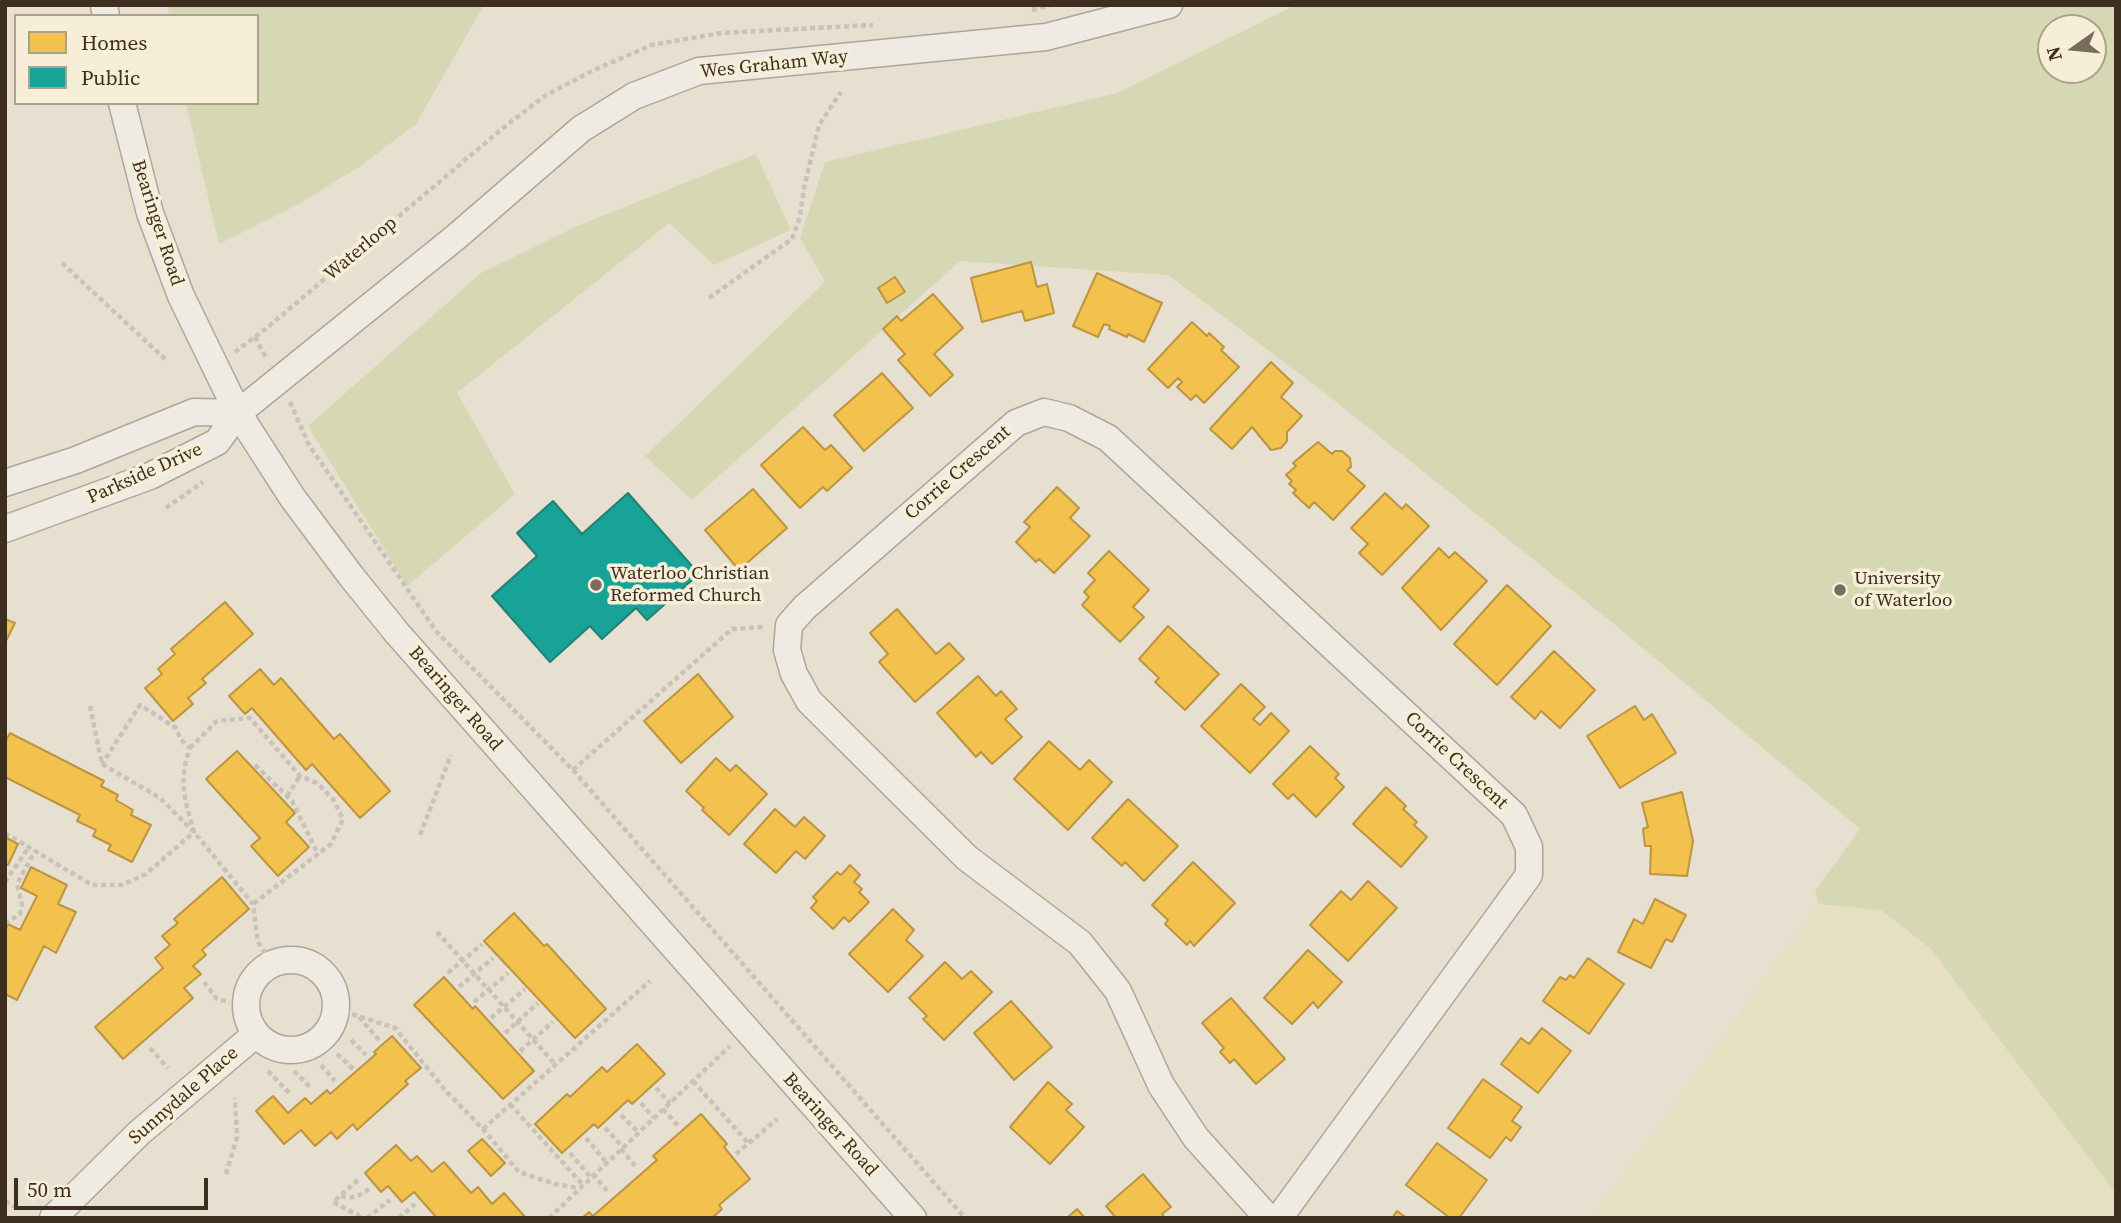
<!DOCTYPE html>
<html>
<head>
<meta charset="utf-8">
<style>
	body { margin:0 }
	#map { position:relative; width:2121px; height:1223px; overflow:hidden; background:#e7e0d1; font-family:"Source Serif 4",serif }
	canvas { display:block }
	.frame { position:absolute; inset:0; border:7px solid #3d2e20; pointer-events:none }
	.legend { position:absolute; left:14px; top:14px; width:245px; height:91px; box-sizing:border-box; background:#f7eed8; border:2px solid #ada18e; margin:0; padding:9px 12px; list-style:none; font-size:21px; color:#3d2e20 }
	.legend li { display:flex; align-items:center; gap:14px; height:35px }
	.legend b { width:35px; border:2px solid #ada18e }
	.north { position:absolute; left:2037px; top:14px; width:70px; height:70px; box-sizing:border-box; background:#f7eed8; border:2px solid #ada18e; border-radius:50%; rotate:255deg; font-size:19px; font-weight:700; line-height:28px; text-align:center; color:#3d2e20 }
	.north::after { content:''; display:block; margin:auto; width:24px; height:32px; background:#786c5e; clip-path:polygon(50% 0,100% 100%,50% 72%,0 100%) }
	.scale { position:absolute; left:14px; top:1178px; width:194px; height:32px; box-sizing:border-box; border:4px solid #3d2e20; border-top:0; padding-left:9px; font-size:21px; line-height:24px; white-space:nowrap; color:#3d2e20; -webkit-text-stroke:5px #f7eed8; paint-order:stroke }
</style>
</head>
<body>
<div id="map">
<canvas width="2121" height="1223"></canvas>
<div class="frame"></div>
<ul class="legend">
<li><b style="height:19px;background:#f2c14e"></b>Homes</li>
<li><b style="height:19px;background:#17a398"></b>Public</li>
</ul>
<div class="north">N</div>
<div class="scale">50 m</div>
</div>
<script>
const g = document.querySelector('canvas').getContext('2d');
g.lineJoin = 'round';
function paint(path, color) {
  g.fillStyle = color;
  g.fill(path, 'evenodd');
}
function strokePath(path, color, width, dash) {
  g.strokeStyle = color;
  g.lineWidth = width;
  g.lineCap = dash ? 'butt' : 'round';
  g.setLineDash(dash || []);
  g.stroke(path);
}
function label(font, color, halo, rows, align = 'center') {
  g.font = font + ' "Source Serif 4",serif';
  g.lineWidth = 7;
  g.setLineDash([]);
  g.textBaseline = 'middle';
  g.strokeStyle = halo;
  g.fillStyle = color;
  for (const [text, x, y, turn = 0] of rows) {
    g.save();
    g.translate(x, y);
    g.rotate((+turn || 0) * Math.PI / 180);
    g.textAlign = isNaN(turn) ? turn : align;
    if (halo) g.strokeText(text, 0, 0);
    g.fillText(text, 0, 0);
    g.restore();
  }
}
const farmland = new Path2D(`
	M 1818,904 L 1881,910 L 1931,950 L 2116,1194 L 2116,1218 L 1592,1218 Z`);
const green = new Path2D(`
	M 168,5 L 484,5 L 416,124 L 359,167 L 299,204 L 219,244 L 186,103 L 257,103 L 257,16 L 169,16 Z
	M 1296,5 L 2116,5 L 2116,1194 L 1931,949 L 1881,910 L 1818,904 L 1815,891 L 1860,829 L 1603,615 L 1326,394 L 1168,275 L 960,261 L 692,500 L 645,456 L 825,282 L 800,238 L 825,162 L 1117,93 ZM 2051,28 L 2093,28 L 2093,70 L 2051,70 Z
	M 756,154 L 791,230 L 714,265 L 669,223 L 457,393 L 515,494 L 407,586 L 308,426 L 481,273 L 577,226 Z`);
const homes = new Path2D(`
	M 1031,262 L 1037,287 L 1047,284 L 1054,313 L 1025,321 L 1022,311 L 982,322 L 971,278 Z
	M 1097,273 L 1162,303 L 1144,342 L 1128,334 L 1127,337 L 1109,329 L 1110,326 L 1104,324 L 1098,337 L 1073,326 Z
	M 895,277 L 905,292 L 887,303 L 878,288 Z
	M 933,294 L 963,328 L 934,354 L 953,375 L 930,396 L 898,360 L 905,354 L 883,329 L 897,316 L 901,321 Z
	M 1192,322 L 1207,336 L 1209,333 L 1224,347 L 1221,350 L 1239,367 L 1204,403 L 1196,395 L 1191,400 L 1177,387 L 1182,382 L 1178,378 L 1168,388 L 1148,369 Z
	M 1271,362 L 1293,383 L 1281,397 L 1302,416 L 1287,432 L 1287,441 L 1281,448 L 1271,450 L 1252,427 L 1232,449 L 1210,429 Z
	M 882,373 L 913,408 L 864,451 L 834,415 Z
	M 803,427 L 825,450 L 831,445 L 852,468 L 827,491 L 823,487 L 800,508 L 761,465 Z
	M 1318,442 L 1332,454 L 1335,451 L 1342,451 L 1350,458 L 1351,467 L 1347,470 L 1365,486 L 1333,520 L 1314,502 L 1309,508 L 1293,493 L 1296,490 L 1289,484 L 1292,481 L 1286,475 L 1296,466 L 1293,463 Z
	M 1057,487 L 1079,508 L 1070,518 L 1090,536 L 1054,573 L 1039,559 L 1036,562 L 1016,542 L 1030,527 L 1024,522 Z
	M 753,489 L 787,528 L 739,570 L 705,530 Z
	M 1385,493 L 1402,509 L 1406,504 L 1429,526 L 1382,575 L 1359,553 L 1368,544 L 1351,528 Z
	M 1439,548 L 1449,558 L 1455,552 L 1487,581 L 1441,630 L 1402,588 Z
	M 1109,551 L 1149,590 L 1133,607 L 1144,617 L 1120,642 L 1082,605 L 1089,597 L 1084,592 L 1095,580 L 1088,573 Z
	M 1507,585 L 1551,626 L 1497,685 L 1454,644 Z
	M 225,602 L 253,634 L 202,679 L 206,683 L 188,698 L 193,704 L 173,721 L 145,688 L 162,674 L 158,669 L 175,654 L 171,649 Z
	M 897,609 L 936,654 L 949,643 L 964,659 L 915,702 L 879,662 L 888,654 L 870,633 Z
	M 5,619 L 15,623 L 5,643 Z
	M 1168,626 L 1219,674 L 1185,710 L 1155,682 L 1159,678 L 1139,659 Z
	M 1554,651 L 1595,690 L 1560,728 L 1541,711 L 1535,719 L 1511,697 Z
	M 260,669 L 274,685 L 281,678 L 334,739 L 340,734 L 390,791 L 360,818 L 312,764 L 306,770 L 252,708 L 245,714 L 229,696 Z
	M 698,674 L 733,717 L 681,763 L 644,721 Z
	M 978,676 L 996,696 L 1001,691 L 1017,709 L 1005,719 L 1022,737 L 992,764 L 981,752 L 976,757 L 937,713 Z
	M 1241,684 L 1265,707 L 1253,719 L 1260,725 L 1271,713 L 1289,731 L 1250,773 L 1201,726 Z
	M 1635,706 L 1644,720 L 1652,714 L 1676,753 L 1620,788 L 1587,736 Z
	M 10,733 L 104,781 L 101,786 L 118,795 L 116,800 L 133,810 L 131,815 L 151,825 L 132,862 L 108,850 L 111,845 L 93,836 L 96,830 L 77,821 L 80,815 L 5,777 L 5,742 Z
	M 1049,741 L 1080,770 L 1089,760 L 1112,782 L 1068,830 L 1014,779 Z
	M 1310,746 L 1339,774 L 1335,778 L 1344,787 L 1316,817 L 1293,794 L 1288,799 L 1273,784 Z
	M 237,751 L 295,813 L 286,822 L 309,847 L 278,876 L 251,846 L 260,838 L 206,779 Z
	M 716,758 L 730,771 L 736,765 L 767,794 L 729,835 L 702,810 L 704,808 L 686,791 Z
	M 1386,787 L 1406,806 L 1403,809 L 1417,822 L 1414,825 L 1427,837 L 1401,867 L 1353,824 Z
	M 1682,792 L 1693,841 L 1687,876 L 1650,874 L 1651,846 L 1645,846 L 1643,829 L 1648,827 L 1642,803 Z
	M 1128,799 L 1178,846 L 1144,881 L 1125,862 L 1122,866 L 1092,838 Z
	M 775,809 L 795,827 L 804,817 L 825,836 L 805,859 L 796,851 L 776,873 L 744,844 Z
	M 5,837 L 18,844 L 8,865 L 5,864 Z
	M 1193,862 L 1235,903 L 1194,946 L 1190,941 L 1187,945 L 1165,924 L 1168,920 L 1152,905 Z
	M 850,865 L 860,875 L 854,882 L 862,889 L 859,892 L 869,902 L 849,922 L 844,917 L 833,929 L 811,908 L 817,901 L 813,897 L 837,872 L 841,875 Z
	M 31,867 L 67,885 L 58,904 L 76,912 L 56,953 L 44,946 L 17,1000 L 5,994 L 5,930 L 8,924 L 20,930 L 37,896 L 21,888 Z
	M 222,877 L 249,909 L 202,950 L 206,955 L 193,966 L 201,974 L 184,988 L 193,998 L 123,1059 L 95,1027 L 163,968 L 155,958 L 170,945 L 162,936 L 178,923 L 174,919 Z
	M 1368,881 L 1397,908 L 1348,961 L 1310,925 L 1341,891 L 1351,900 Z
	M 1655,899 L 1686,915 L 1672,942 L 1666,939 L 1651,968 L 1618,952 L 1634,919 L 1643,924 Z
	M 893,909 L 914,930 L 906,940 L 923,956 L 888,992 L 849,954 Z
	M 514,913 L 544,946 L 547,944 L 606,1009 L 575,1038 L 484,941 Z
	M 1308,950 L 1342,982 L 1318,1008 L 1313,1002 L 1292,1024 L 1264,998 Z
	M 1588,958 L 1624,984 L 1589,1034 L 1543,1001 L 1560,977 L 1566,980 L 1570,975 L 1574,978 Z
	M 945,962 L 962,979 L 971,971 L 992,992 L 944,1040 L 923,1019 L 927,1016 L 909,998 Z
	M 444,977 L 473,1009 L 475,1006 L 534,1071 L 503,1099 L 414,1005 Z
	M 1231,998 L 1285,1059 L 1256,1084 L 1234,1059 L 1230,1063 L 1220,1052 L 1224,1048 L 1202,1023 Z
	M 1011,1001 L 1052,1047 L 1014,1080 L 974,1033 Z
	M 1542,1028 L 1571,1051 L 1538,1093 L 1501,1064 L 1521,1038 L 1529,1044 Z
	M 392,1036 L 421,1068 L 405,1081 L 408,1084 L 357,1130 L 353,1124 L 337,1139 L 331,1132 L 315,1146 L 301,1130 L 284,1144 L 256,1111 L 273,1096 L 288,1113 L 305,1098 L 311,1104 L 327,1090 L 330,1094 L 376,1054 L 374,1052 Z
	M 637,1044 L 665,1074 L 632,1104 L 628,1100 L 598,1128 L 594,1124 L 562,1153 L 535,1124 L 567,1094 L 570,1097 L 602,1067 L 607,1072 Z
	M 1483,1079 L 1522,1107 L 1512,1121 L 1521,1127 L 1511,1141 L 1506,1137 L 1490,1158 L 1448,1128 Z
	M 1048,1082 L 1072,1104 L 1066,1110 L 1084,1127 L 1050,1164 L 1010,1127 Z
	M 701,1114 L 727,1144 L 724,1147 L 750,1179 L 719,1205 L 722,1209 L 712,1218 L 582,1218 L 589,1212 L 593,1216 L 657,1160 L 653,1156 Z
	M 482,1139 L 505,1163 L 491,1176 L 468,1151 Z
	M 1437,1143 L 1487,1180 L 1459,1218 L 1450,1218 L 1406,1185 Z
	M 396,1145 L 411,1161 L 417,1156 L 432,1172 L 444,1162 L 471,1193 L 478,1187 L 492,1204 L 504,1193 L 526,1218 L 437,1218 L 414,1192 L 402,1202 L 388,1186 L 381,1192 L 365,1173 Z
	M 1143,1174 L 1171,1207 L 1162,1214 L 1165,1218 L 1116,1218 L 1106,1206 Z
	M 1077,1209 L 1085,1218 L 1067,1218 Z
	M 1397,1211 L 1407,1218 L 1392,1218 Z`);
const public = new Path2D(`
	M 628,493 L 699,574 L 647,620 L 636,608 L 602,639 L 590,626 L 550,662 L 492,596 L 537,556 L 517,533 L 553,501 L 582,534 Z`);
const path = new Path2D(`
	M 1032,10 L 1051,5
	M 62,263 L 165,359
	M 709,298 L 792,239 L 800,217 L 804,188 L 819,125 L 841,92
	M 255,337 L 266,358
	M 235,352 L 268,327 L 503,128 L 546,95 L 594,70 L 652,45 L 721,33 L 873,25
	M 290,402 L 309,445 L 436,631 L 573,770 L 965,1218
	M 166,508 L 203,482
	M 90,706 L 102,764 L 160,798 L 194,832 L 253,904 L 258,942 L 272,965
	M 190,748 L 217,721 L 250,718 L 300,776 L 317,783 L 333,799 L 343,819 L 331,844 L 253,904
	M 255,765 L 292,801 L 318,854
	M 573,770 L 732,629 L 764,627
	M 287,796 L 300,776
	M 5,833 L 92,885 L 122,885 L 146,874 L 194,832 C 185,801 178,780 190,748 L 181,740 L 176,728 L 140,705 L 102,764
	M 420,835 L 451,755
	M 5,882 L 29,847
	M 5,924 L 20,914 L 22,904 L 17,884 L 35,851
	M 437,932 L 555,1064
	M 448,973 L 482,944
	M 204,982 L 217,999 L 230,1002
	M 459,987 L 493,958
	M 474,1002 L 508,973
	M 336,1009 L 395,1028 L 445,1090 L 483,1129 L 519,1172 L 555,1184 L 579,1188
	M 359,1017 L 379,1040
	M 491,1018 L 525,989
	M 505,1033 L 538,1003
	M 351,1040 L 366,1055
	M 150,1048 L 168,1068
	M 520,1051 L 553,1022
	M 337,1054 L 353,1069
	M 321,1065 L 335,1081
	M 268,1071 L 291,1095
	M 294,1071 L 312,1089
	M 693,1081 L 749,1144
	M 656,1088 L 670,1103
	M 641,1103 L 654,1118
	M 510,1104 L 582,1184
	M 663,1109 L 680,1128
	M 621,1115 L 638,1132
	M 605,1128 L 623,1147
	M 483,1129 L 650,981
	M 586,1138 L 606,1162
	M 621,1149 L 637,1168
	M 570,1153 L 590,1177
	M 736,1154 L 777,1119
	M 226,1174 L 237,1137 L 235,1098
	M 593,1174 L 609,1193
	M 358,1180 L 333,1202 L 363,1218
	M 341,1196 C 352,1200 360,1195 369,1189
	M 5,1201 L 17,1208
	M 367,1218 L 390,1200
	M 399,1218 L 415,1204
	M 549,1218 L 730,1046`);
const minor = new Path2D(`
	M 104,5 L 106,16
	M 122,103 L 150,213 L 181,296 L 238,413 L 292,497 L 351,576 L 397,633 L 913,1218
	M 5,483 L 76,460 L 194,412 L 238,413
	M 5,529 L 150,476 L 217,442 L 238,413 L 456,237 L 581,129 L 634,96 L 699,71 L 1046,37 L 1169,5
	M246 1005a45 45 0 1 1 90 0a45 45 0 1 1-90 0Z
	M 53,1218 L 139,1133 L 256,1034
	M 1268,1218 L 1196,1138 L 1161,1085 L 1118,991 L 1080,943 L 967,858 L 809,701 L 794,674 L 787,650 L 789,625 L 804,608 L 1016,423 L 1044,412 L 1069,418 L 1108,438 L 1514,815 L 1529,847 L 1529,875 L 1279,1218`);
const markers = [
	[596,585,7,"#786c5e"],
	[1840,590,7,"#786c5e"]
];
const streetNames = [
	["Wes Graham Way",774,65,-6],
	["Bearinger Road",157,223,72],
	["Waterloop",361,249,-40],
	["Corrie Crescent",958,473,-41],
	["Parkside Drive",145,474,-24],
	["Bearinger Road",455,699,49],
	["Corrie Crescent",1456,761,43],
	["Sunnydale Place",184,1096,-41],
	["Bearinger Road",830,1125,48]
];
const poiNames = [
	["Waterloo Christian",610,574],
	["Reformed Church",610,596],
	["University",1854,579],
	["of Waterloo",1854,601]
];
paint(farmland, '#e6dfc2');
paint(green, '#d6d7b3');
paint(homes, '#f2c14e');
strokePath(homes, '#bc9540', 2);
paint(public, '#17a398');
strokePath(public, '#228074', 2);
strokePath(minor, '#ada599', 29);
strokePath(path, '#c8c2b9', 4.5, [5, 3.5]);
strokePath(minor, '#efebe3', 26);
for (const [x, y, r, color] of markers) {
  const dot = new Path2D();
  dot.arc(x, y, r, 0, 2 * Math.PI);
  g.fillStyle = color;
  g.fill(dot);
  strokePath(dot, '#f7eed8', 2.5);
}
label('19px', '#3d2e20', '#f7eed8', streetNames);
label('19px', '#3d2e20', '#f7eed8', poiNames, 'left');
</script>
</body>
</html>
